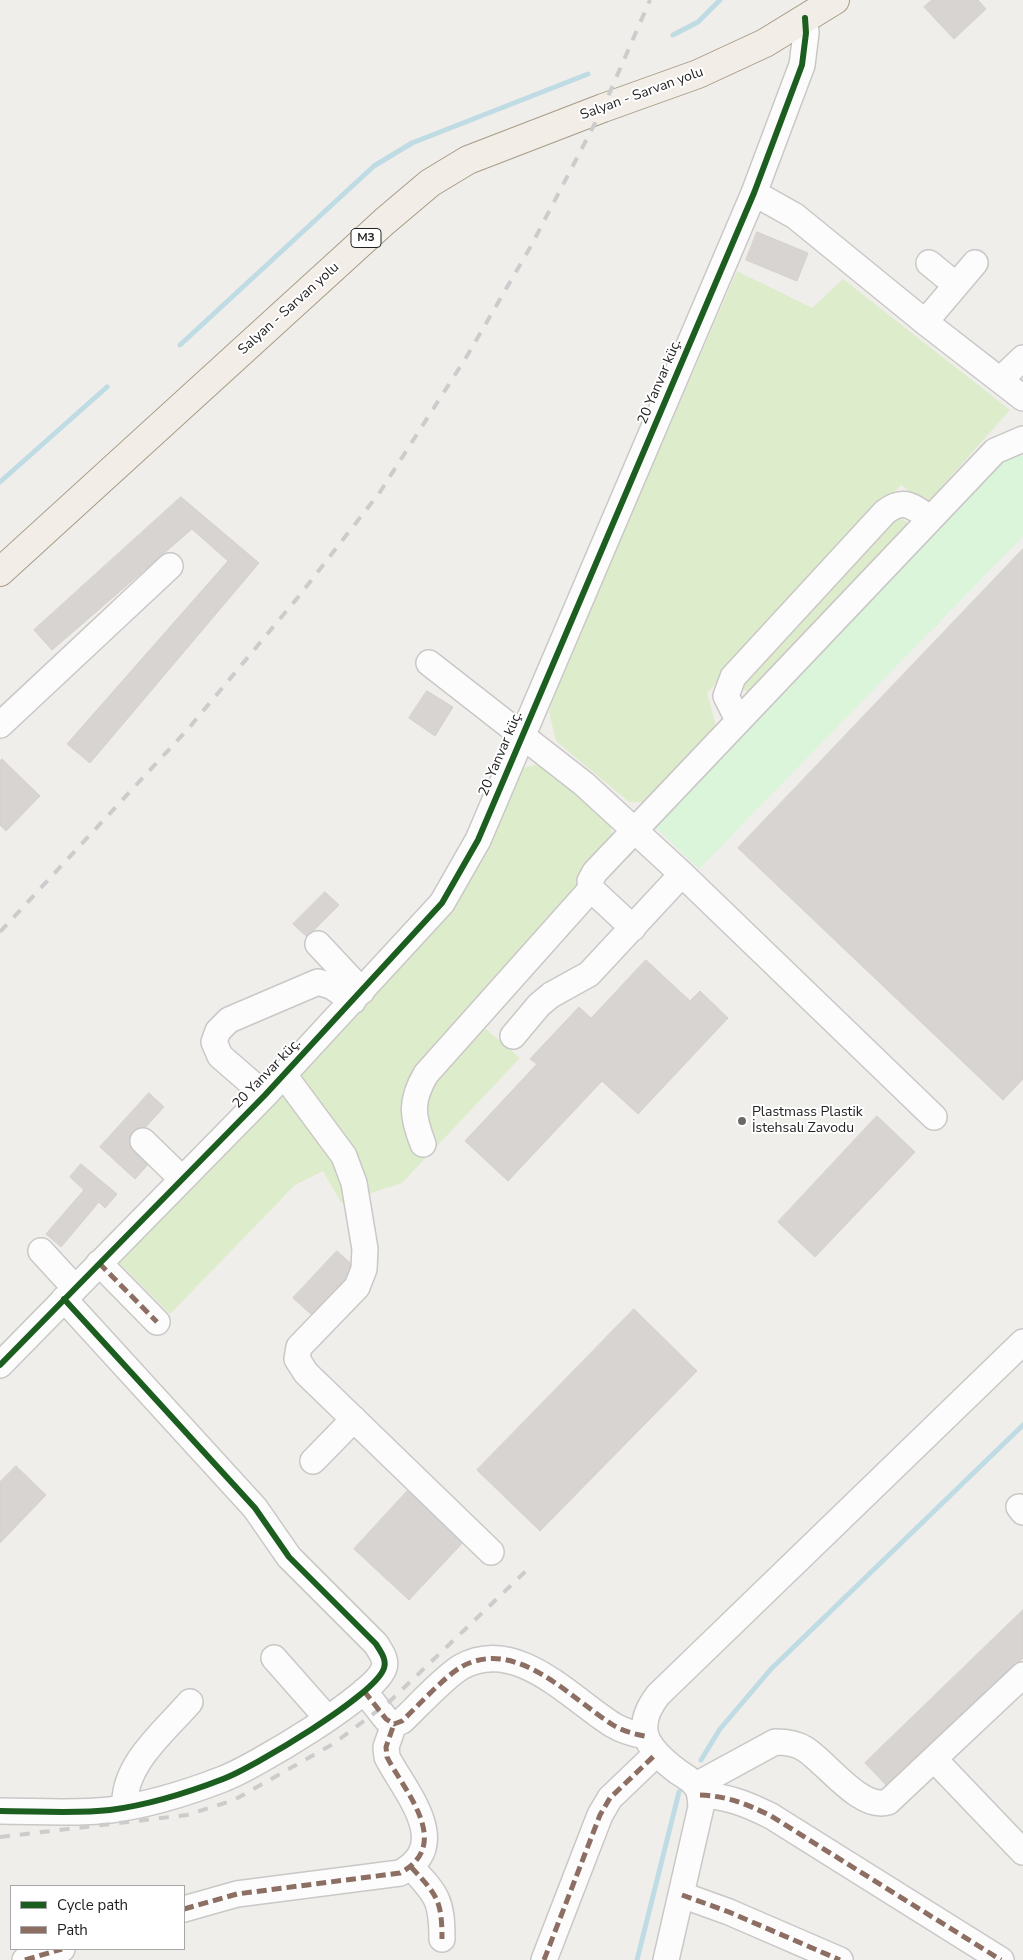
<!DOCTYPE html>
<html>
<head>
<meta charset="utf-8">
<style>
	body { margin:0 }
	#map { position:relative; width:1023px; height:1960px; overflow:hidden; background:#f0eeeb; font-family:"Nunito Sans",sans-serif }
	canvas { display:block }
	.legend { position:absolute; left:10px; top:1885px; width:175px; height:65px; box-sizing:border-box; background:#fff; border:1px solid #a7a7a7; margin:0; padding:6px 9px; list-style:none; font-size:15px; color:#222 }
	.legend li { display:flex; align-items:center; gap:10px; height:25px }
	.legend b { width:25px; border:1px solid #a7a7a7 }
</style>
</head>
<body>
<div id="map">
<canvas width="1023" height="1960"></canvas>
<ul class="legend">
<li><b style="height:6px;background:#1b5e20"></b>Cycle path</li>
<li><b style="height:6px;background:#8d6e63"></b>Path</li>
</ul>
</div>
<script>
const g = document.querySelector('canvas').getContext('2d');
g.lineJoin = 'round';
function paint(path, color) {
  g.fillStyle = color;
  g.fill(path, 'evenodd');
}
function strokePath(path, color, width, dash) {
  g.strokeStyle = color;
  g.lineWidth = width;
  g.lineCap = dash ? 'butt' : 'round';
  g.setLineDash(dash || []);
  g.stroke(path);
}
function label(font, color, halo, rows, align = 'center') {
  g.font = font + ' "Nunito Sans",sans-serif';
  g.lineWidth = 4;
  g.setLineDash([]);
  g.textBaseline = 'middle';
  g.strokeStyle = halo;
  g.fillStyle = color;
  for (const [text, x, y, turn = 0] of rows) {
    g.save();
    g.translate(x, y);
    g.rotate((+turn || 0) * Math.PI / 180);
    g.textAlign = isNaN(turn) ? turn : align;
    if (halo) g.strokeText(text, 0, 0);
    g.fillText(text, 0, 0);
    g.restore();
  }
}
const grass = new Path2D(`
	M 737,271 L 812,308 L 843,279 L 1010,410 L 926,504 L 901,485 L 707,693 L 716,725 L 658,792 L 644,802 L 629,802 L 556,741 L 549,712 L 560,678 Z
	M 899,516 L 911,526 L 754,698 L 741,687 Z
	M 536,765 L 548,770 L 609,823 L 613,836 L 605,851 L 467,1013 L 520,1058 L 402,1183 L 341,1203 L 323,1171 L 295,1185 L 170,1314 L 118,1262 L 341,1033 L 435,930 L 465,889 L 486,855 L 519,775 L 525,767 Z`);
const park = new Path2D(`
	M 1023,449 L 1023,536 L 699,869 L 653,825 L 1005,454 Z`);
const stream = new Path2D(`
	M 673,35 L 698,22 L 720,0
	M 180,345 L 374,166 L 412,143 L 588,74
	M 0,482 L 107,387
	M 701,1760 L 720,1729 L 771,1669 L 1023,1425
	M 637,1960 L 679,1792`);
const building = new Path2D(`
	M 932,0 L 978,0 L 986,9 L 954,39 L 924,7 Z
	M 757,232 L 808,253 L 797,281 L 746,260 Z
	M 181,497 L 259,563 L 90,763 L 67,744 L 228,561 L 192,529 L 52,650 L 34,630 Z
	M 1023,549 L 1023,1079 L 1003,1100 L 738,848 Z
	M 427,691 L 453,707 L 435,736 L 409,718 Z
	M 2,759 L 40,796 L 6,831 L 0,825 L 0,761 Z
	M 325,892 L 339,905 L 307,937 L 293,924 Z
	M 646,960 L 690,1001 L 700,991 L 728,1018 L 638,1114 L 602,1081 L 508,1181 L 465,1141 L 537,1064 L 530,1059 L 579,1007 L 591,1018 Z
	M 149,1093 L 164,1107 L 131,1143 L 151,1161 L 135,1179 L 100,1147 Z
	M 877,1116 L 915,1152 L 815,1257 L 778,1222 Z
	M 81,1164 L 117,1194 L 105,1208 L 99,1202 L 61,1247 L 46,1234 L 84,1190 L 70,1177 Z
	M 337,1251 L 357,1269 L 313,1316 L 293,1298 Z
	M 634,1309 L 697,1371 L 540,1531 L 477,1470 Z
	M 16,1466 L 46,1495 L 0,1543 L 0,1482 Z
	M 412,1486 L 468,1537 L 409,1600 L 354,1549 Z
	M 1023,1610 L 1023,1658 L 889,1788 L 865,1763 Z`);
const minor = new Path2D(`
	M 754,193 L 795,216 L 925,322 L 1023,398
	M 929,263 L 956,285
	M 925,322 L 975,263
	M 1000,380 L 1023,358
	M 429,663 L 584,784 L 682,874 L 589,974 L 551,995 L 539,1005 L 513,1036
	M 738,720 L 726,696 L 733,677 L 885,512 C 904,497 913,507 930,518
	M 0,725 L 170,566
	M 682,874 L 934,1117
	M 633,928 L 591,889 L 590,881 L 595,872 L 995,451 L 1023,439
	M 318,944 L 362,991
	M 284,1075 L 344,1156 L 354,1183 L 365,1249 L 364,1269 L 357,1287 L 299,1347 L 297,1359 L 306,1373 L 491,1552
	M 265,1095 L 220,1056 L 214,1042 L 218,1031 L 229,1020 L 318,982 L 331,986 L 353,1001
	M 143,1141 L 182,1179
	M 423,1144 C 412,1116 410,1101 426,1074 L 591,889
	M 41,1251 L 75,1288
	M 99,1263 L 157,1322
	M 0,1365 L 265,1095 L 442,903 L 478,840 L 754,193 L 802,65 L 806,33 L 805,18
	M 313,1461 L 354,1419
	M 1019,1507 L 1023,1512
	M 274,1658 L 327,1718
	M 364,1691 L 386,1719 L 394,1724 L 402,1721 C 418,1706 443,1678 461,1667 C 516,1636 570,1698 613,1725 C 623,1731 634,1734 645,1736
	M 934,1759 L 1023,1852
	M 696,1785 L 775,1742 C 785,1742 796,1743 805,1749 C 827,1763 861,1811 888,1802 L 1023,1675
	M 700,1795 C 727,1796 747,1804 771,1816 L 1001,1960
	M 125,1807 C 122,1765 165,1731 190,1702
	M 0,1811 C 34,1811 76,1814 110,1810 C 148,1805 187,1793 223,1779 C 252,1768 376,1695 384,1668 C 387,1659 380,1651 376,1644 L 289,1557 L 255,1508 L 64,1299
	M 411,1867 C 437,1895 442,1900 442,1939
	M 682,1895 L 729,1912 L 840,1960
	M 184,1909 L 237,1894 L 400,1873 C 454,1844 404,1791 387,1757 L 386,1747 L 394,1724
	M 25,1960 L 62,1949
	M 544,1960 L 600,1815 L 610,1798 L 656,1754
	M 666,1960 L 701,1807 C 700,1799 701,1791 695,1785 C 691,1779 682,1775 677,1771 C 647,1748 632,1729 658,1695 L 1023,1342`);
const major = new Path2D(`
	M 0,572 L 385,221 L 430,183 L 468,160 L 603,108 L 698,74 L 765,43 L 835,0`);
const rail = new Path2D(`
	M 0,932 L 188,729 L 299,596 L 380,492 L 467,356 L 531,246 L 603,108 L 650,0
	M 0,1837 L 187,1815 L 234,1800 L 333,1744 L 388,1703 L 526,1571`);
const quiet = new Path2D(`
	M 99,1263 L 157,1322
	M 364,1691 L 386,1719 L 394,1724 L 402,1721 C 418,1706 443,1678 461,1667 C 516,1636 570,1698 613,1725 C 623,1731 634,1734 645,1736
	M 700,1795 C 727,1796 747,1804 771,1816 L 1001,1960
	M 411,1867 C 437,1895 442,1900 442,1939
	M 682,1895 L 729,1912 L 840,1960
	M 184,1909 L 237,1894 L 400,1873 C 454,1844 404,1791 387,1757 L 386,1747 L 394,1724
	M 25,1960 L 62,1949
	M 544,1960 L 600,1815 L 610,1798 L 656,1754`);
const cycleway = new Path2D(`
	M 0,1365 L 265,1095 L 442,903 L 478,840 L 754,193 L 802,65 L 806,33 L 805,18
	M 0,1811 C 34,1811 76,1814 110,1810 C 148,1805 187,1793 223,1779 C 252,1768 376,1695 384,1668 C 387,1659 380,1651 376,1644 L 289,1557 L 255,1508 L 64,1299`);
const markers = [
	[742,1121,5,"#6a6968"]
];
const shields = [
	[366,238,30]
];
const shieldNames = [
	["M3",366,238]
];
const streetNames = [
	["Salyan - Sarvan yolu",642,94,-20],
	["Salyan - Sarvan yolu",289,309,-42],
	["20 Yanvar küç.",660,382,-67],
	["20 Yanvar küç.",501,754,-67],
	["20 Yanvar küç.",267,1074,-46]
];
const poiNames = [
	["Plastmass Plastik",752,1113],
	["İstehsalı Zavodu",752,1129]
];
paint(grass, '#ddeccb');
paint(park, '#daf5da');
strokePath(stream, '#bfdbe3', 5);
paint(building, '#d7d4d2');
strokePath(building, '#d3d0cc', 1);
strokePath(minor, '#c9c8c7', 28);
strokePath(major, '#a79c86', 30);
strokePath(minor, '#fdfcfc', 25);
strokePath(major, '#f3ede7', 28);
strokePath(rail, '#ccc', 4, [10, 10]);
strokePath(quiet, '#8d6e63', 5, [10, 5]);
strokePath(cycleway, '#1b5e20', 6);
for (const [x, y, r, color] of markers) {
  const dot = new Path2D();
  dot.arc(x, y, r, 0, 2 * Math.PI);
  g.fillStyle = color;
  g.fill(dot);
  strokePath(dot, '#fff', 2);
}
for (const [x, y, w] of shields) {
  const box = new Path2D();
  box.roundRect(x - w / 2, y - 9.5, w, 19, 4);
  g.fillStyle = '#fff';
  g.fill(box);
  strokePath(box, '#222', 1);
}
label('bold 12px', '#222', null, shieldNames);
label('14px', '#222', '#fff', streetNames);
label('14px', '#222', '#fff', poiNames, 'left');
</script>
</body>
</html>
